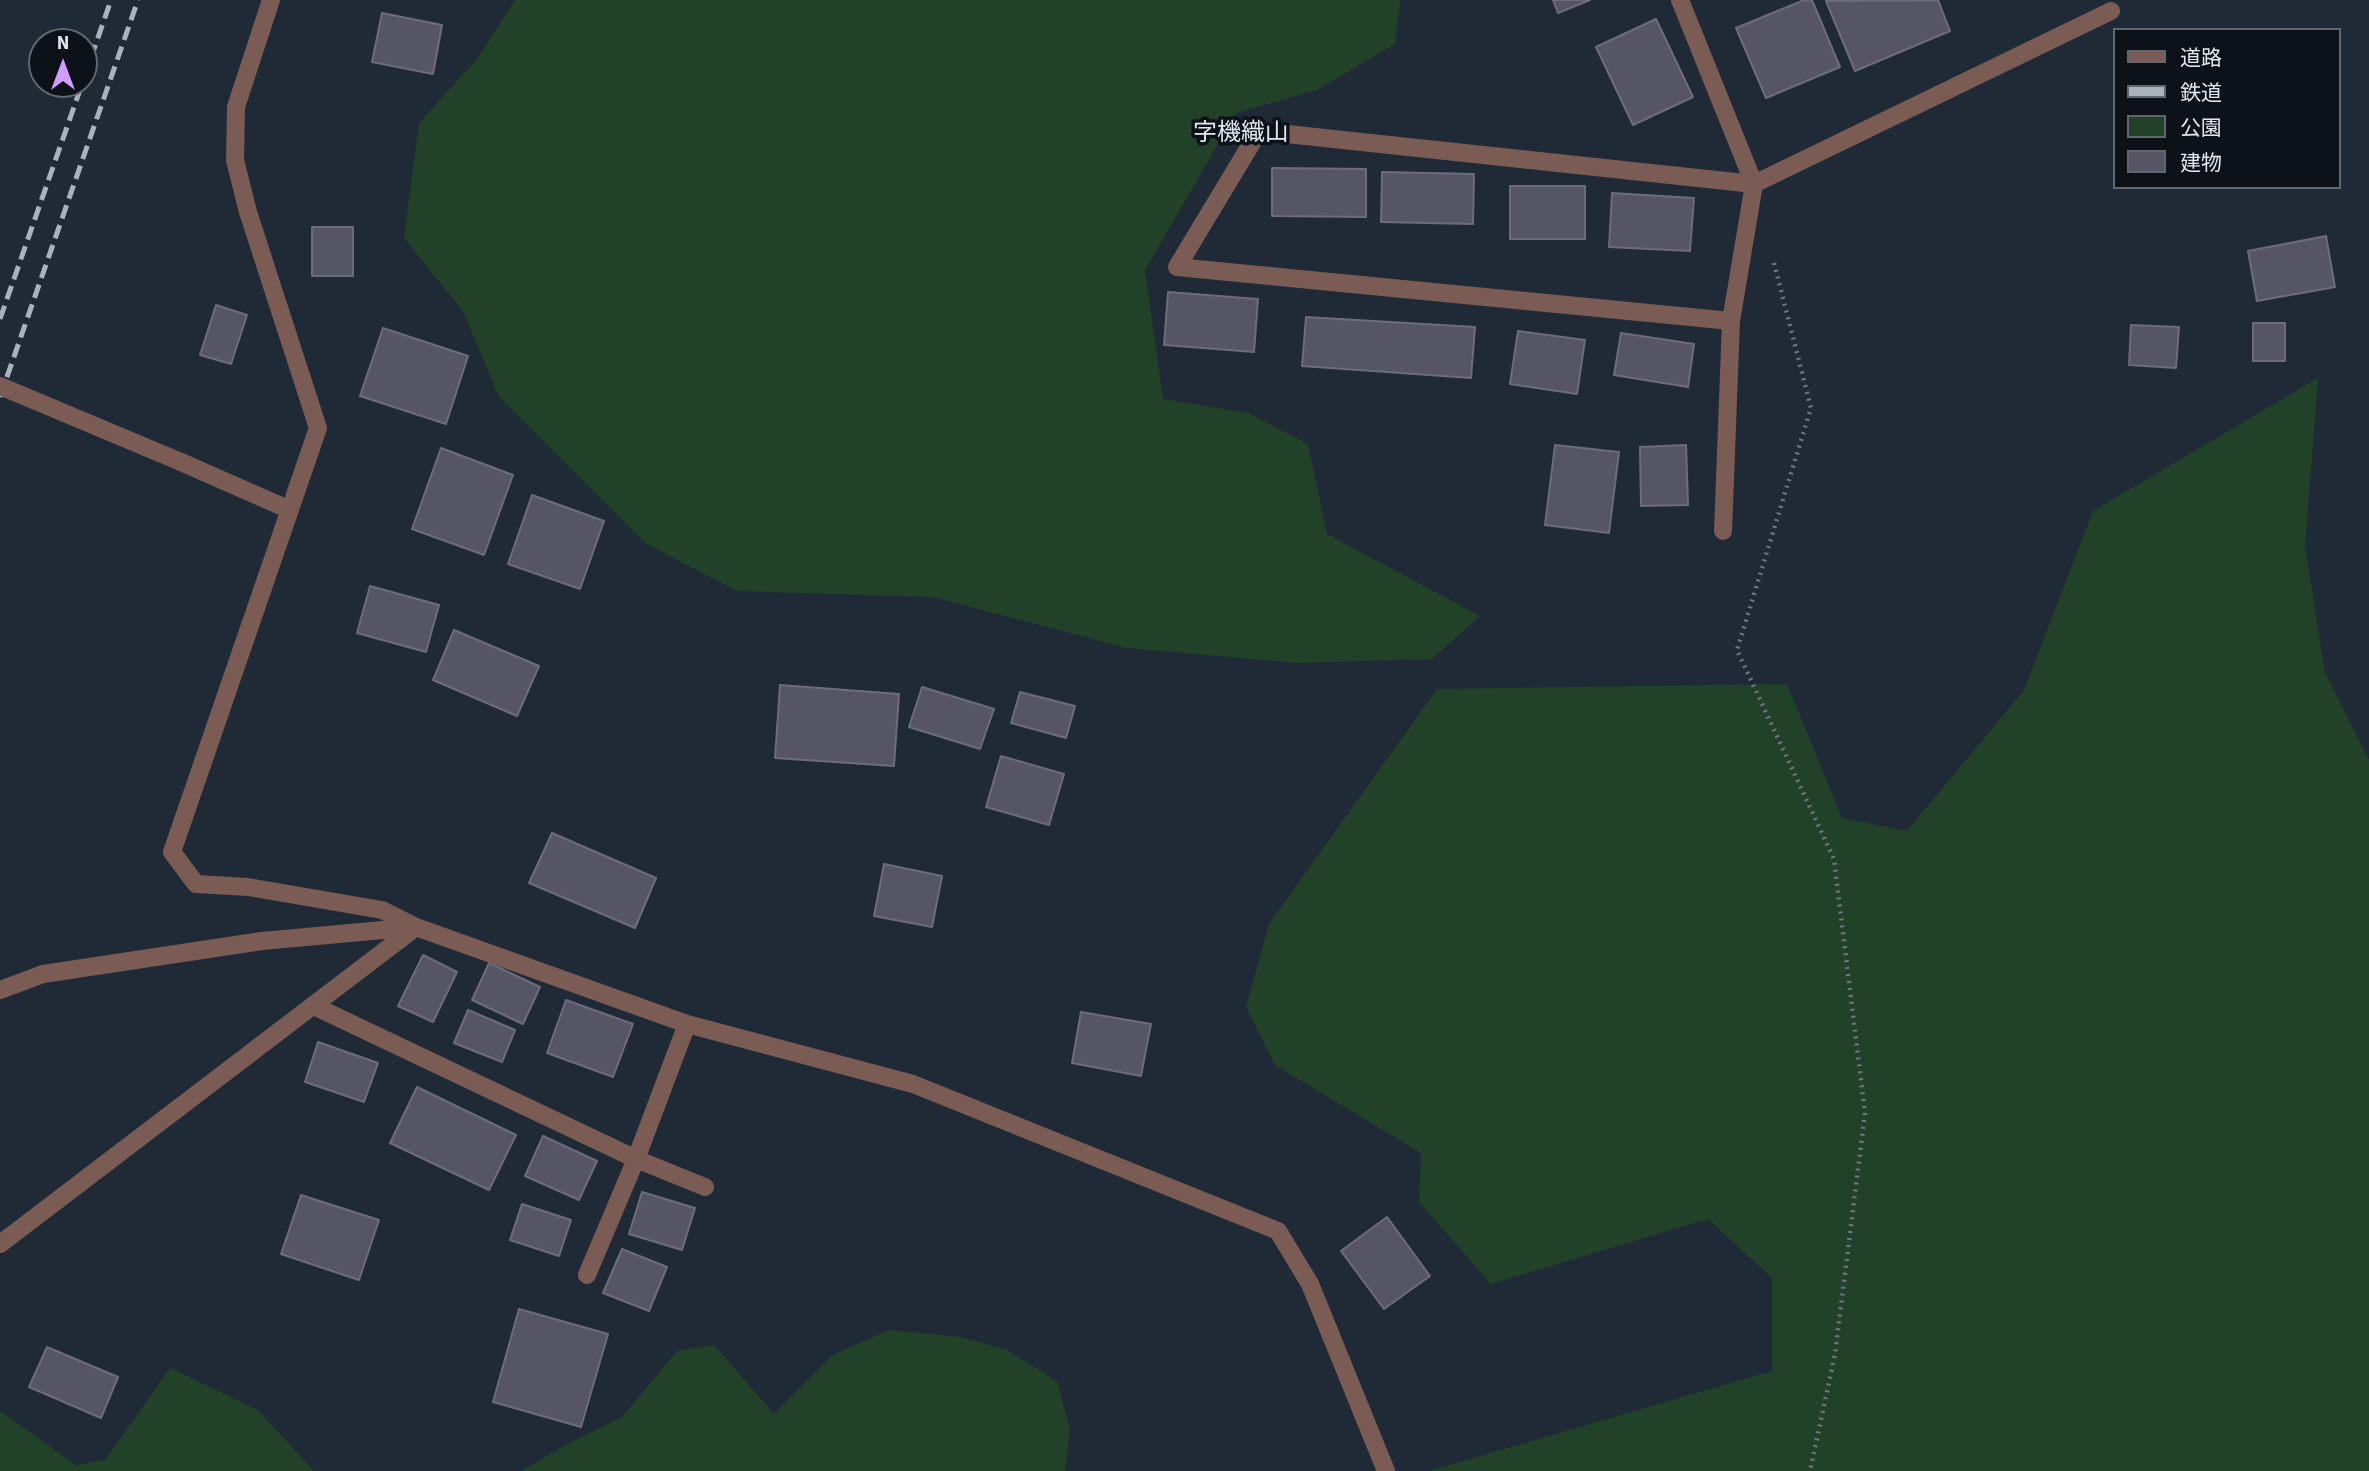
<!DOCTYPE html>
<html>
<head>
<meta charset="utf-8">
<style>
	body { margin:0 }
	#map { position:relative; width:2369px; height:1471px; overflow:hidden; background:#1f2a36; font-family:"Source Sans 3","Noto Sans JP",sans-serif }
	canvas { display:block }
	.legend { position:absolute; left:2113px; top:28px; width:228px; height:161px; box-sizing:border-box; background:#0d1218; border:2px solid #61676e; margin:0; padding:9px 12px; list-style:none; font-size:21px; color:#e0e7ef }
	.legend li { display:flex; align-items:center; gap:14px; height:35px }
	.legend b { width:35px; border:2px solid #61676e }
	.north { position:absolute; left:28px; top:28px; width:70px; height:70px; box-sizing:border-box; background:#0d1218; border:2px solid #61676e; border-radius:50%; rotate:0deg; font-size:19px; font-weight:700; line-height:28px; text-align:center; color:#e0e7ef }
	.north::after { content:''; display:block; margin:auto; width:24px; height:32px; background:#d09dff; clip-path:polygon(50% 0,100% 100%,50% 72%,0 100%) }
</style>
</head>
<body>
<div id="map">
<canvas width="2369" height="1471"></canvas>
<ul class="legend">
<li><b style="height:9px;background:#7a5c55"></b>道路</li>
<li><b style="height:9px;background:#aab2bc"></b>鉄道</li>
<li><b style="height:19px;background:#214229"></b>公園</li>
<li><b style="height:19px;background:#565566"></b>建物</li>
</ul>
<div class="north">N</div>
</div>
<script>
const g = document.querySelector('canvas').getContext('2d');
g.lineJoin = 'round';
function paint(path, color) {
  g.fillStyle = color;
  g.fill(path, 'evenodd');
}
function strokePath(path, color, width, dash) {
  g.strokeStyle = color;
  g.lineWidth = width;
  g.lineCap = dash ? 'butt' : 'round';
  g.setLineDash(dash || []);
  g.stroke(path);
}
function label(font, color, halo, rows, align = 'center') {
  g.font = font + ' "Source Sans 3","Noto Sans JP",sans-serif';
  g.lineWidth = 7;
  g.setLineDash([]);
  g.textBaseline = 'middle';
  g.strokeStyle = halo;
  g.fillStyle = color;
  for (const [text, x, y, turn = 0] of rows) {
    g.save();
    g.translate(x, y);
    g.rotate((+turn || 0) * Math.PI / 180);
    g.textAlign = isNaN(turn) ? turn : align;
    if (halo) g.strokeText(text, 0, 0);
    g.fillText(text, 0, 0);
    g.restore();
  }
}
const green = new Path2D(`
	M 515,0 L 1400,0 L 1395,44 L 1317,90 L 1236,113 L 1145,270 L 1163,399 L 1248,413 L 1308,444 L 1327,534 L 1480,616 L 1432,659 L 1298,663 L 1127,648 L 933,597 L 737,591 L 645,543 L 499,397 L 463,311 L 404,238 L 419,123 L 477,59 Z
	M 2318,378 L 2305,547 L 2325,672 L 2369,760 L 2369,1471 L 1429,1471 L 1772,1371 L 1772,1278 L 1708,1219 L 1491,1284 L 1419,1202 L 1421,1153 L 1275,1065 L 1246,1007 L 1269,924 L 1437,689 L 1787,684 L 1842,818 L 1907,831 L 2024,690 L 2093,511 Z
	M 889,1330 L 961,1337 L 1007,1350 L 1057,1381 L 1070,1429 L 1065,1471 L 521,1471 L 571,1442 L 622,1417 L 677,1351 L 714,1345 L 774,1414 L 833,1355 Z
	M 170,1368 L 258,1410 L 314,1471 L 0,1471 L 0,1411 L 76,1465 L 105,1460 Z`);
const building = new Path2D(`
	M 1553,0 L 1590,0 L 1558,13 Z
	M 1804,0 L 1812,0 L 1840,67 L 1766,98 L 1736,28 Z
	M 1938,0 L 1950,31 L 1855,71 L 1826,1 Z
	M 382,13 L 442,25 L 433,74 L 372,62 Z
	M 1656,19 L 1693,97 L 1633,125 L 1596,47 Z
	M 1272,168 L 1366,169 L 1366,217 L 1272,216 Z
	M 1382,172 L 1474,174 L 1473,224 L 1381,222 Z
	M 1510,186 L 1585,186 L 1585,239 L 1510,239 Z
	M 1612,193 L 1694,198 L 1690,251 L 1609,247 Z
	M 312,227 L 353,227 L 353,276 L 312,276 Z
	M 2326,236 L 2335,287 L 2257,301 L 2248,251 Z
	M 1168,292 L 1258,299 L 1254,352 L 1164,345 Z
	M 216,305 L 247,315 L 231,364 L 200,355 Z
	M 1306,317 L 1475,327 L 1471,378 L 1302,366 Z
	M 2253,323 L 2285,323 L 2285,361 L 2253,361 Z
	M 2131,325 L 2179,327 L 2176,368 L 2129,365 Z
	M 383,328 L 468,356 L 446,424 L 360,396 Z
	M 1518,331 L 1585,340 L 1577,394 L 1510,384 Z
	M 1621,333 L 1694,344 L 1688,387 L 1614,375 Z
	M 1555,445 L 1619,452 L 1609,533 L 1545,525 Z
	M 1686,445 L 1688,505 L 1641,506 L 1640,447 Z
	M 441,448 L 513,475 L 484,555 L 412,529 Z
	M 532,495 L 604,521 L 580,589 L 508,564 Z
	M 370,586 L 439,605 L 426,652 L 357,633 Z
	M 454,630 L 539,666 L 517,716 L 433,680 Z
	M 780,685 L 899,694 L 894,766 L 775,758 Z
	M 922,687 L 994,709 L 980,749 L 909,727 Z
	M 1020,692 L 1075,706 L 1066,738 L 1011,723 Z
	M 1001,756 L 1064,774 L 1049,825 L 986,807 Z
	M 552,833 L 656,878 L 635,928 L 529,883 Z
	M 884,864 L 942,876 L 932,927 L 874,916 Z
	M 423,955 L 457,972 L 433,1022 L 398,1006 Z
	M 489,963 L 540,987 L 523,1024 L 472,1000 Z
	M 566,1000 L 633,1024 L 613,1077 L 547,1053 Z
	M 468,1010 L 515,1030 L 502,1062 L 454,1043 Z
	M 1081,1012 L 1151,1024 L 1141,1076 L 1072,1063 Z
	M 318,1042 L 378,1063 L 364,1102 L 305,1082 Z
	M 417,1087 L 516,1135 L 489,1190 L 390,1143 Z
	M 543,1136 L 597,1161 L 579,1200 L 525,1176 Z
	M 642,1192 L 695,1208 L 682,1250 L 629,1234 Z
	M 301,1195 L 379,1220 L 359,1280 L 281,1254 Z
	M 522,1204 L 571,1220 L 559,1256 L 510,1240 Z
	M 1387,1217 L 1430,1276 L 1384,1309 L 1341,1251 Z
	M 622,1249 L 667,1267 L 649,1311 L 603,1293 Z
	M 519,1309 L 608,1334 L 581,1427 L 493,1402 Z
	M 47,1347 L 118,1377 L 101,1418 L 29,1387 Z`);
const path = new Path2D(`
	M 1774,263 L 1811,408 L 1737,650 L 1834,859 L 1865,1113 L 1835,1354 L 1810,1471`);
const street = new Path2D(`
	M 271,0 L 236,107 L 235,160 L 248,212 L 318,428 L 172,852 L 196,884 L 248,887 L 382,910 L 416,927 L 687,1024 L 913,1084 L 1278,1231 L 1310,1284 L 1386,1471
	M 1680,0 L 1754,184 L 1731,321 L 1723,531
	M 1731,321 L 1177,267 L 1259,131 L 1754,184 L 2111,11
	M 181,462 L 290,510
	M 0,990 L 43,974 L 262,941 L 416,927
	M 314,1006 L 636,1159 L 705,1187
	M 0,1244 L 416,927
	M 587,1275 L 636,1159 L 687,1024`);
const rail = new Path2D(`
	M 84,78 L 111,0
	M 0,319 L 82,84
	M 0,397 L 138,0`);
const streetBridge = new Path2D(`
	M 0,386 L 181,462`);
const quarterNames = [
	["字機織山",1241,135]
];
paint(green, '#214229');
paint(building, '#565566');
strokePath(building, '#6d6c7e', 2);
strokePath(path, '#6e7782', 4.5, [2, 5]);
strokePath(street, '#7a5c55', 18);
strokePath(rail, '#aab2bc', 5, [14, 7]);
strokePath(streetBridge, '#7a5c55', 18);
label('24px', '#e0e7ef', '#0d1218', quarterNames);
</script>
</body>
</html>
